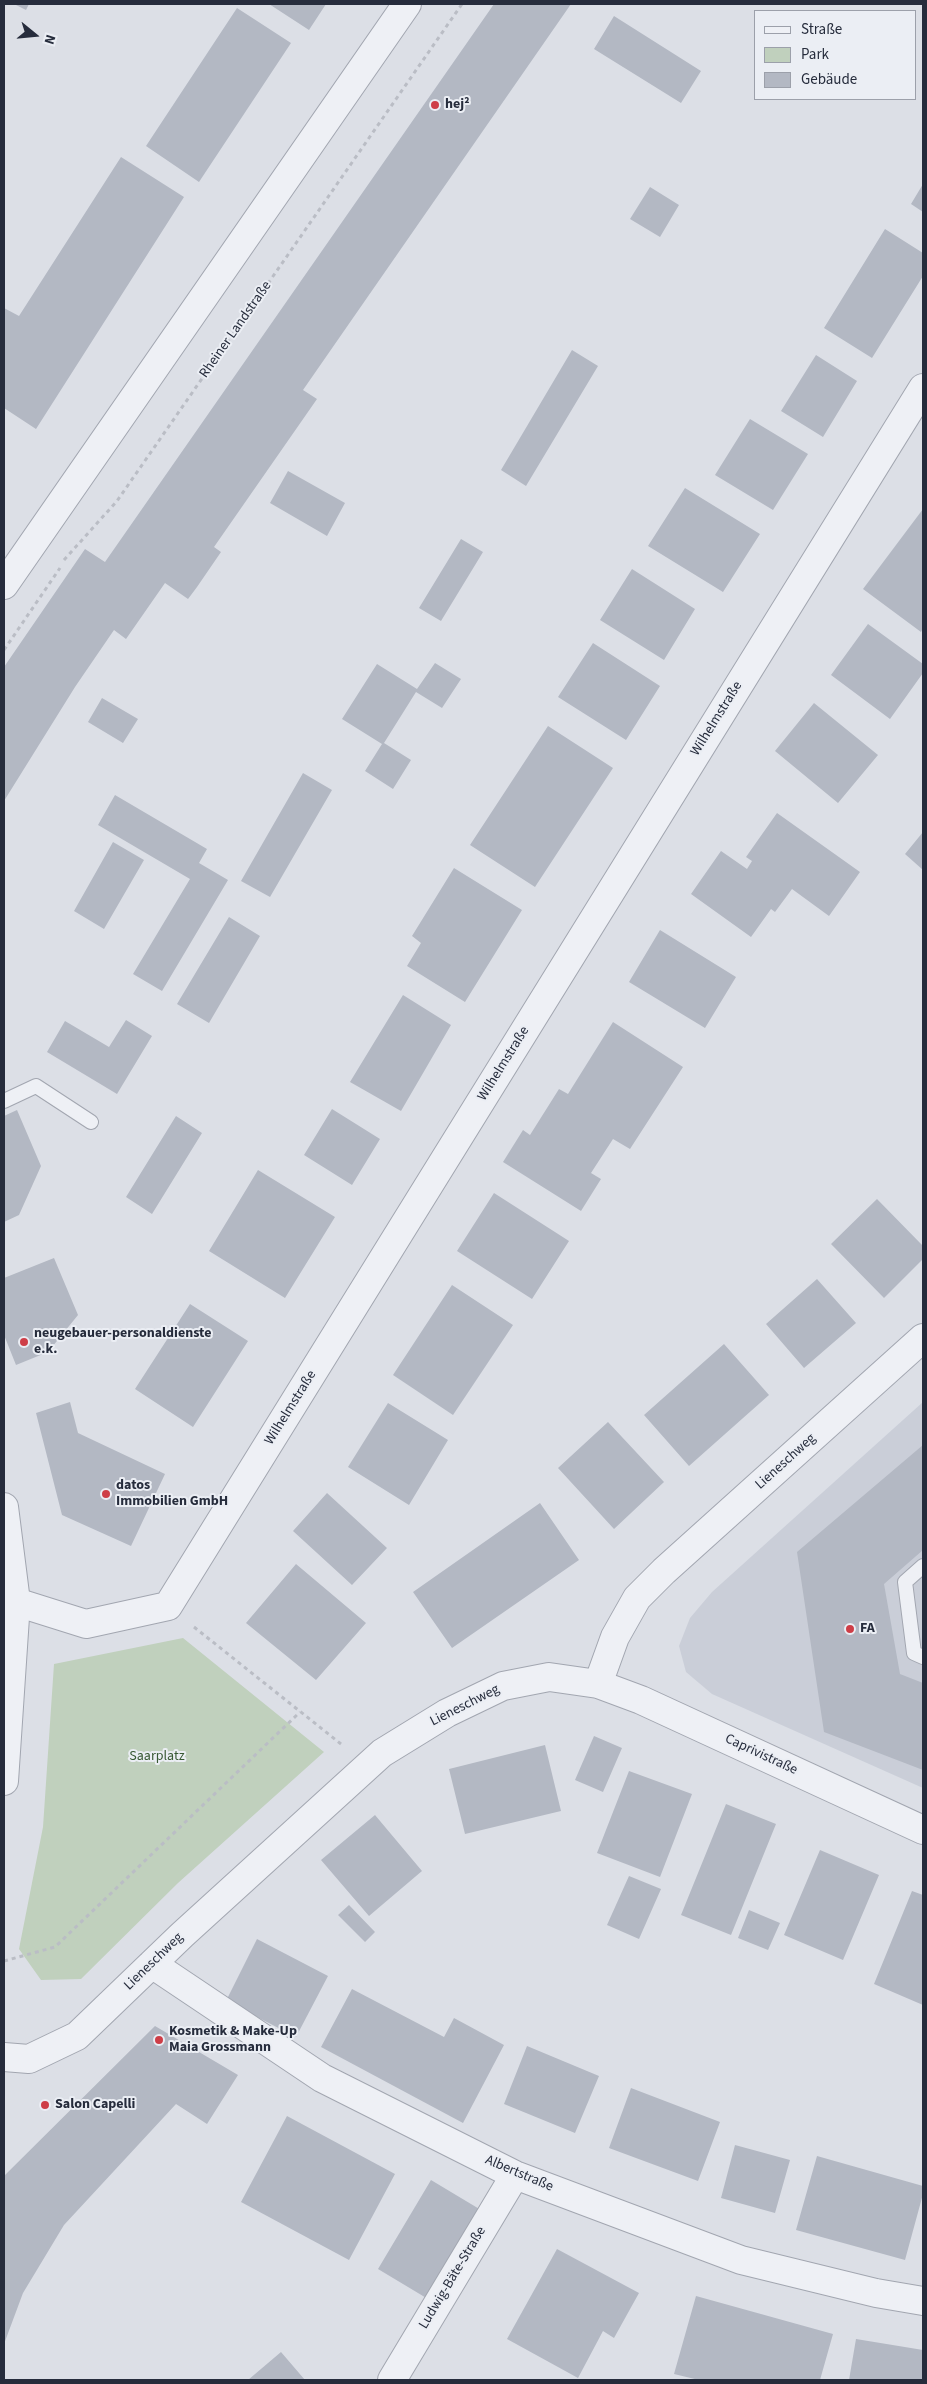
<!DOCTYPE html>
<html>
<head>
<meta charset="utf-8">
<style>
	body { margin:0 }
	#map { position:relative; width:927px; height:2384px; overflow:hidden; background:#dcdfe6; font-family:"Source Sans 3",sans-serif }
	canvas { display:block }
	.frame { position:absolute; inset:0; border:5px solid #262c3c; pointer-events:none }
	.legend { position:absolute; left:754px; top:10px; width:162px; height:90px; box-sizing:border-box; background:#ebeef4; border:1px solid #9ca0aa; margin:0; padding:6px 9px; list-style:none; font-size:15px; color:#262c3c }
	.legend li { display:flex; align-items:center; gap:10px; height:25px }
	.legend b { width:25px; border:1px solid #9ca0aa }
	.north { position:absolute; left:10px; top:10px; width:50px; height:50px; -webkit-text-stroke:4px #ebeef4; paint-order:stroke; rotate:107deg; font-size:14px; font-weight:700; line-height:20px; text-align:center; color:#262c3c }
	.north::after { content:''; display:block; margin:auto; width:18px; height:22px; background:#262c3c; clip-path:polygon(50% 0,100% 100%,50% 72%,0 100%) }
</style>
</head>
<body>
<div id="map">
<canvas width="927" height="2384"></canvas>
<div class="frame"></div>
<ul class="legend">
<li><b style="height:6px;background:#eef0f5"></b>Straße</li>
<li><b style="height:14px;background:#c0d0bd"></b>Park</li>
<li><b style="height:14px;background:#b3b8c3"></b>Gebäude</li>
</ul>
<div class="north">N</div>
</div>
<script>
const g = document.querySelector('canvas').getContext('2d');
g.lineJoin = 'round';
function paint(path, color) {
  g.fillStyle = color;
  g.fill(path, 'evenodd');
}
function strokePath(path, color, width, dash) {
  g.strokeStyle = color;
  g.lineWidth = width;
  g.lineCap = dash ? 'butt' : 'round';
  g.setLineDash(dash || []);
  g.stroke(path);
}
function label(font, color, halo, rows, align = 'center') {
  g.font = font + ' "Source Sans 3",sans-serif';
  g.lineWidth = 4;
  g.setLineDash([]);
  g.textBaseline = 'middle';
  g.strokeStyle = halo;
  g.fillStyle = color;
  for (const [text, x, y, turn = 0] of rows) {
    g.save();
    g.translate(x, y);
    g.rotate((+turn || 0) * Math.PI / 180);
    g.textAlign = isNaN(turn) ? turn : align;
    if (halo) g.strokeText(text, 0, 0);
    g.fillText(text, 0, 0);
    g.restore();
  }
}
const built = new Path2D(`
	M 923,1402 L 923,1788 L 712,1694 L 686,1672 L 679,1646 L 690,1618 L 712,1592 Z`);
const green = new Path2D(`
	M 183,1638 L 324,1752 L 178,1883 L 81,1979 L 41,1980 L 19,1949 L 43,1827 L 54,1664 Z`);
const building = new Path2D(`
	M 14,4 L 29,4 L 26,10 Z
	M 269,4 L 326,4 L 309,30 Z
	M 494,4 L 571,4 L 303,390 L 317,399 L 214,547 L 221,552 L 197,587 L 188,599 L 165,583 L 126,639 L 114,630 L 75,687 L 4,801 L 4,667 L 85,549 L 105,562 Z
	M 237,8 L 291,43 L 199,182 L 146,146 Z
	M 614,16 L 701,71 L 681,103 L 594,49 Z
	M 121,157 L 184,197 L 36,429 L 4,408 L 4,308 L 19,316 Z
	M 923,184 L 923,212 L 911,204 Z
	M 650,187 L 679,205 L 660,237 L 630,219 Z
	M 885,229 L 923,253 L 923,276 L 872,358 L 824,328 Z
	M 572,350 L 598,366 L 526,486 L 501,470 Z
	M 816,355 L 857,381 L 823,437 L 781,411 Z
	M 750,419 L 808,454 L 773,510 L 715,475 Z
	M 288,471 L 345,503 L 327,536 L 270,503 Z
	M 685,488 L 760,534 L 723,592 L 648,546 Z
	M 923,509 L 923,628 L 921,632 L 863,589 Z
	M 461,539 L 483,552 L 441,621 L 419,608 Z
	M 632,569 L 695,609 L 664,660 L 600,620 Z
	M 868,624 L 923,664 L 923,673 L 890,719 L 831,675 Z
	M 593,643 L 660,686 L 626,740 L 558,697 Z
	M 435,663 L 461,679 L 442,708 L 416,692 L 384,743 L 411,760 L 393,789 L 365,771 L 382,744 L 342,719 L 377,664 L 417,689 Z
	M 102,698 L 138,719 L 123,743 L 88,722 Z
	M 814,703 L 878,755 L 838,803 L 775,751 Z
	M 548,726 L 613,768 L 535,887 L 470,845 Z
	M 303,773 L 332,790 L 270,897 L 241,881 Z
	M 115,795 L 207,849 L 199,863 L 228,880 L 162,991 L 133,974 L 190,879 L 98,825 Z
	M 777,813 L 860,872 L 829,916 L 792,889 L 775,912 L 771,909 L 751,937 L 691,894 L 721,851 L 747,869 L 752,861 L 746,857 Z
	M 923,832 L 923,870 L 905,854 Z
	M 113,842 L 144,860 L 104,929 L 74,911 Z
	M 454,868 L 522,910 L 465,1002 L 407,966 L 421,943 L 412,936 Z
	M 229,917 L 260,936 L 209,1023 L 177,1004 Z
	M 660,930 L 736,977 L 705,1028 L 629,982 Z
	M 403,995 L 451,1025 L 401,1111 L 350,1082 Z
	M 126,1020 L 152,1036 L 117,1094 L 47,1052 L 65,1021 L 109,1047 Z
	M 613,1022 L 683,1067 L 630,1149 L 613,1139 L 591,1173 L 601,1179 L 581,1211 L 503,1162 L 523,1130 L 530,1135 L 559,1089 L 568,1094 Z
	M 332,1109 L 380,1139 L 352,1185 L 304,1155 Z
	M 17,1110 L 41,1166 L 19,1215 L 4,1222 L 4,1116 Z
	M 176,1116 L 202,1133 L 152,1214 L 126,1197 Z
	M 258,1170 L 335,1217 L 285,1298 L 209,1251 Z
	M 494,1193 L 569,1241 L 532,1299 L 457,1251 Z
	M 877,1199 L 923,1246 L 923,1259 L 884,1298 L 831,1244 Z
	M 54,1258 L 78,1315 L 48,1352 L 16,1365 L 4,1335 L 4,1278 Z
	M 817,1279 L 856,1323 L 804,1368 L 766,1324 Z
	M 452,1285 L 513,1325 L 453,1415 L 393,1375 Z
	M 190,1304 L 248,1341 L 193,1427 L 135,1389 Z
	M 724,1344 L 769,1395 L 689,1466 L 644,1415 Z
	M 70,1402 L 78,1433 L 165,1474 L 131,1546 L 62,1515 L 36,1413 Z
	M 388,1403 L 448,1440 L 409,1505 L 348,1467 Z
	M 608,1422 L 664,1482 L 614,1529 L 558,1468 Z
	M 923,1445 L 923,1550 L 884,1584 L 900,1674 L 923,1683 L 923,1770 L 824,1732 L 797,1552 Z
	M 327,1493 L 387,1548 L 352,1585 L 293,1531 Z
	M 540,1503 L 579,1560 L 452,1648 L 413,1592 Z
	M 296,1564 L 366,1623 L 316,1680 L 246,1623 Z
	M 594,1736 L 622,1748 L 603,1792 L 575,1780 Z
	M 545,1745 L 561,1811 L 465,1834 L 449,1769 Z
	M 629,1771 L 692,1794 L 660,1877 L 597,1853 Z
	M 726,1804 L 776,1824 L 731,1935 L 681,1915 Z
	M 375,1815 L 422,1871 L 369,1916 L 321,1860 Z
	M 820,1850 L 879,1875 L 843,1960 L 784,1935 Z
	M 629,1876 L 661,1889 L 639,1939 L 607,1925 Z
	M 912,1891 L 923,1895 L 923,2005 L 874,1984 Z
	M 349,1905 L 375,1932 L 365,1942 L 338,1915 Z
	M 749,1910 L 780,1923 L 768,1950 L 738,1938 Z
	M 257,1939 L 328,1976 L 296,2037 L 226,2001 Z
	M 352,1989 L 444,2037 L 454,2018 L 504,2045 L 463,2123 L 321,2047 Z
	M 155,2026 L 238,2075 L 207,2124 L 176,2104 L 64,2225 L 23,2293 L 4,2344 L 4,2176 Z
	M 527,2046 L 599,2076 L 575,2133 L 504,2104 Z
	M 631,2088 L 720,2122 L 698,2181 L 609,2148 Z
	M 287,2116 L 395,2174 L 349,2260 L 241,2202 Z
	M 735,2145 L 790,2160 L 775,2213 L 721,2198 Z
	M 817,2156 L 923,2186 L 923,2194 L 905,2260 L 796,2230 Z
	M 431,2180 L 481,2210 L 428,2299 L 378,2269 Z
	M 557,2249 L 639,2293 L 614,2338 L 603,2331 L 578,2378 L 507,2339 Z
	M 696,2296 L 833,2334 L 820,2380 L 699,2380 L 674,2374 Z
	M 856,2339 L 923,2350 L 923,2380 L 849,2380 Z
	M 281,2352 L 305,2380 L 248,2380 Z`);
const path = new Path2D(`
	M 64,560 L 117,501 L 462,4
	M 4,650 L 60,568
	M 194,1627 L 341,1744
	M 4,1961 L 55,1947 L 300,1712`);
const service = new Path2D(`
	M 4,1101 L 36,1086 L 91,1122
	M 923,1566 L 905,1582 L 914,1653 L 923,1657`);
const minor = new Path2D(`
	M 16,1602 L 86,1624 L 168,1606 L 923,388
	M 598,1684 L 615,1637 L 637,1598 L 664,1571 L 923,1338
	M 152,1964 L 322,2078 L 515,2175 L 741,2260 L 876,2293 L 923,2301
	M 4,2057 L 29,2059 L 77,2036 L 182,1935 L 382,1753 L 447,1713 L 503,1686 L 549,1677 L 598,1684 L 641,1700 L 923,1830
	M 392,2380 L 515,2175`);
const tertiary = new Path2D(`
	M 4,585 L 407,4
	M 4,1507 L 16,1602 L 4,1781`);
const markers = [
	[435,105,5,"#ce3e47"],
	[24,1342,5,"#ce3e47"],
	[106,1494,5,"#ce3e47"],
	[850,1629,5,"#ce3e47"],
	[159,2040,5,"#ce3e47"],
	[45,2105,5,"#ce3e47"]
];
const poiNames = [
	["hej²",445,105],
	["neugebauer-personaldienste",34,1334],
	["e.k.",34,1350],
	["datos",116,1486],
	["Immobilien GmbH",116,1502],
	["FA",860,1629],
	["Kosmetik & Make-Up",169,2032],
	["Maia Grossmann",169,2048],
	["Salon Capelli",55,2105]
];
const streetNames = [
	["Rheiner Landstraße",236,330,-55],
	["Wilhelmstraße",717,719,-58],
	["Wilhelmstraße",504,1064,-58],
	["Wilhelmstraße",291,1408,-58],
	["Lieneschweg",786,1462,-42],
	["Lieneschweg",465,1706,-27],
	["Caprivistraße",761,1755,25],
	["Lieneschweg",154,1962,-44],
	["Albertstraße",519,2174,23],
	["Ludwig-Bäte-Straße",453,2278,-59]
];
const parkNames = [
	["Saarplatz",157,1757]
];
paint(built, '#caced8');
paint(green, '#c0d0bd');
paint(building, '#b3b8c3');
strokePath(service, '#a2a6b0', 16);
strokePath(minor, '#a2a6b0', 30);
strokePath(tertiary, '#a2a6b0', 30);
strokePath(path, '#babdc5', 3, [4, 4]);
strokePath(service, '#eef0f5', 14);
strokePath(minor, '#eef0f5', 28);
strokePath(tertiary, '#eef0f5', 28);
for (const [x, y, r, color] of markers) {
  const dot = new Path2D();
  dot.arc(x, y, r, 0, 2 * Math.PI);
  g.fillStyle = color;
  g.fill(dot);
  strokePath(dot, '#ebeef4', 2);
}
label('bold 14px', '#262c3c', '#ebeef4', poiNames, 'left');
label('14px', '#262c3c', '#ebeef4', streetNames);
label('14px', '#375833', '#ebeef4', parkNames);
</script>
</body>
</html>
